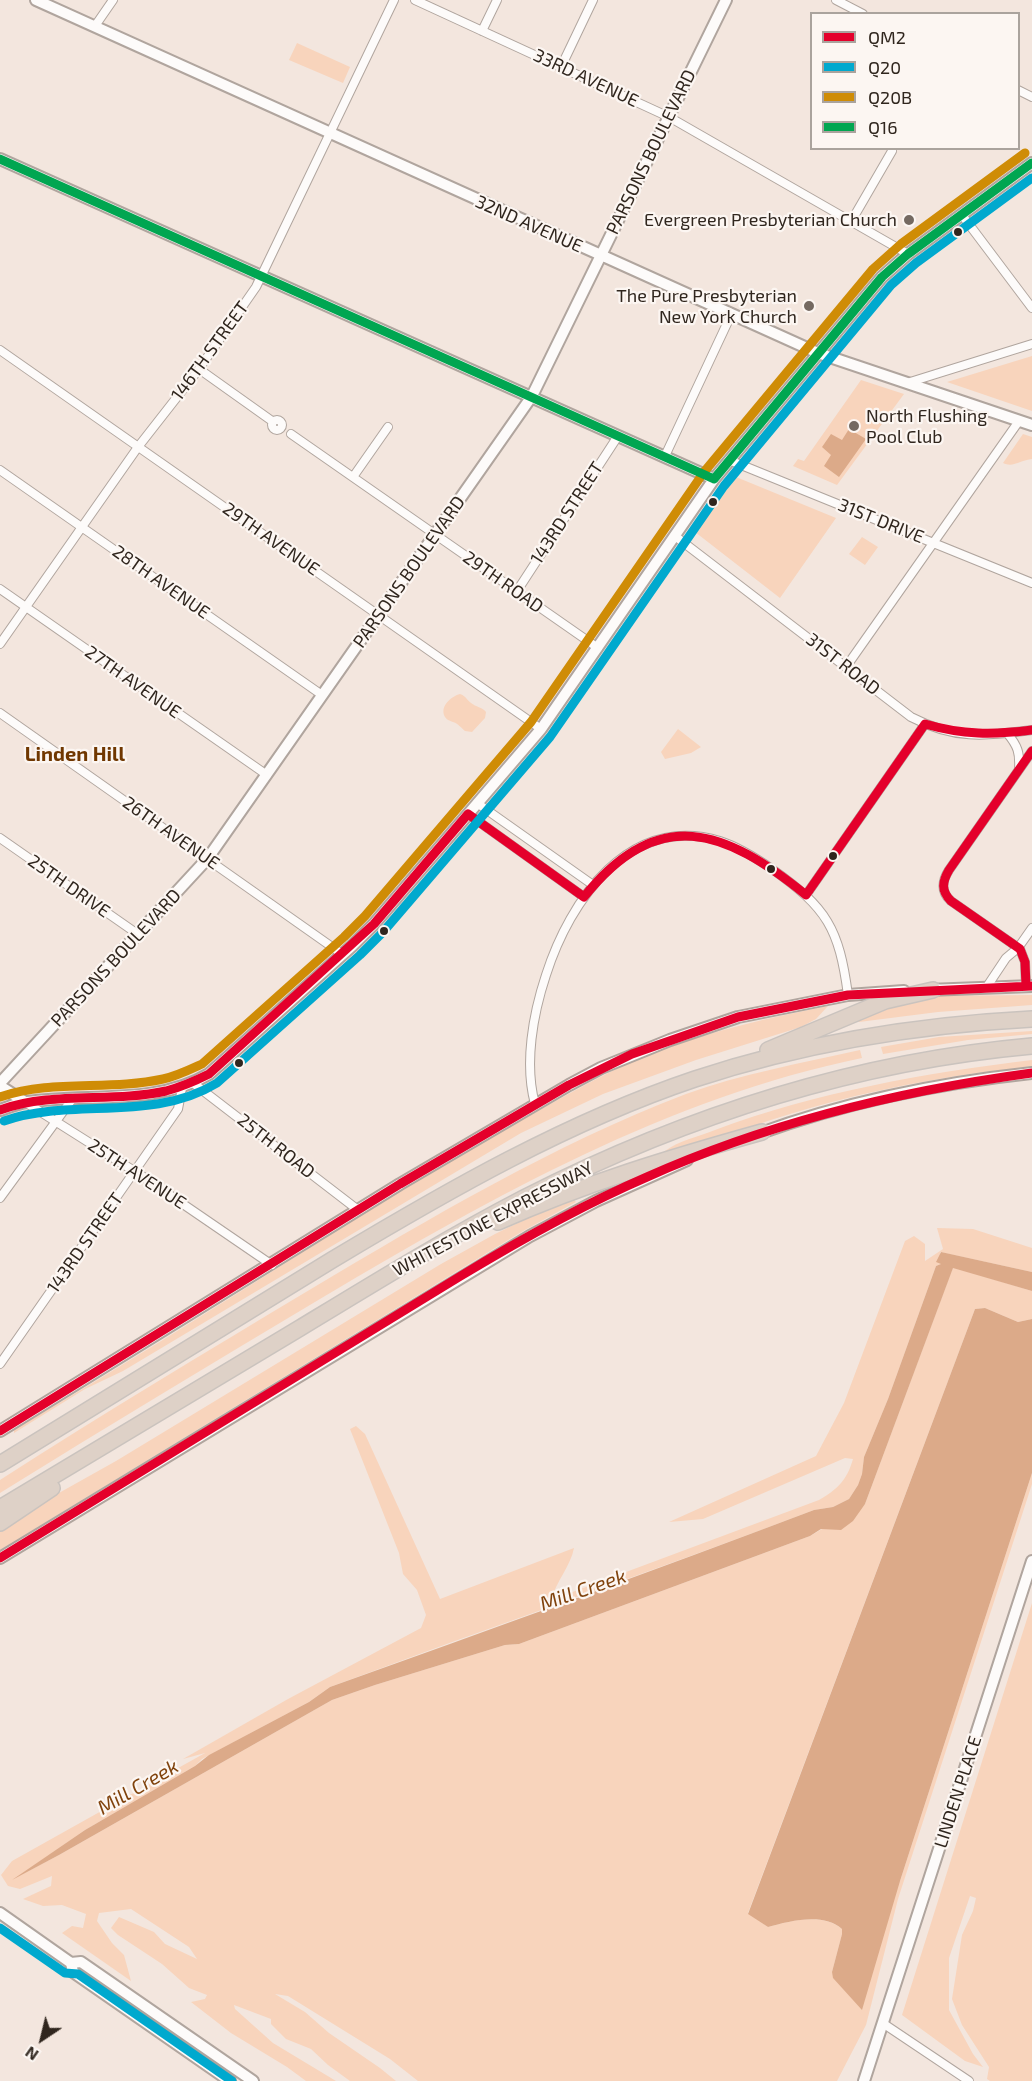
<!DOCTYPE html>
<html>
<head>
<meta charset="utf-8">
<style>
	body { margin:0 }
	#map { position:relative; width:1032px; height:2081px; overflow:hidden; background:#f3e6de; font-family:"Exo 2",sans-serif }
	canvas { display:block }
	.legend { position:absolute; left:810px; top:12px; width:210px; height:138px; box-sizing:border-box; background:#fcf6f2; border:2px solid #aaa39d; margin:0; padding:8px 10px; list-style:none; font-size:18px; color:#30261e }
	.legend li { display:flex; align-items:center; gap:12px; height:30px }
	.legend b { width:30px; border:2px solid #aaa39d }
	.north { position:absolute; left:12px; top:2009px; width:60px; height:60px; -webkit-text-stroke:4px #fcf6f2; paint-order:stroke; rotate:215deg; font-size:16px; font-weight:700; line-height:24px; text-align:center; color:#30261e }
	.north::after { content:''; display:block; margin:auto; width:21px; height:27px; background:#30261e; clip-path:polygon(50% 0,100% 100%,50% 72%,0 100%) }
</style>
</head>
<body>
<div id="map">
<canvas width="1032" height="2081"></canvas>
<ul class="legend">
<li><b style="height:8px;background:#e4002b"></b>QM2</li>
<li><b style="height:8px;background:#00a9ce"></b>Q20</li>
<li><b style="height:8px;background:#cf8c06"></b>Q20B</li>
<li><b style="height:8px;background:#00a651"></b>Q16</li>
</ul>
<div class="north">N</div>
</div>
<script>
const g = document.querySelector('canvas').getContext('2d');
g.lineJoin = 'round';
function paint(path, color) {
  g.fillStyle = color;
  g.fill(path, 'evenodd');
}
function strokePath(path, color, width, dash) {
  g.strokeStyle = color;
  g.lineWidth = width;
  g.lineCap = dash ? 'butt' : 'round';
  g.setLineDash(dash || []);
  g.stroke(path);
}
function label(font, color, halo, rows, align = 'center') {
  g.font = font + ' "Exo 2",sans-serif';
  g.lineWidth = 4.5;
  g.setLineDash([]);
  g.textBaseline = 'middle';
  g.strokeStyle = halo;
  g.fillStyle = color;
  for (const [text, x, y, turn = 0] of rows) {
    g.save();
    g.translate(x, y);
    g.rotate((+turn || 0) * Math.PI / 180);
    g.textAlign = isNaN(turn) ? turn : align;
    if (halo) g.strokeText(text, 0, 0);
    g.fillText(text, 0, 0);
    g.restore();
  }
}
const green = new Path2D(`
	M 297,43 L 350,67 L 343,83 L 289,60 Z
	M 1032,356 L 1032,411 L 947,382 Z
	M 861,380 L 904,394 L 837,485 L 793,466 L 798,459 L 804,461 Z
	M 1023,434 L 1032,437 L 1032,459 C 1021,460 1013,468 1003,463 Z
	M 736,477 L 836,518 L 780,598 L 695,532 Z
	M 862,537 L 878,547 L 865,565 L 849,554 Z
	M 460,694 C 466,696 466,699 471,703 C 476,707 482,707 486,712 L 485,718 L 472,732 L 465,731 C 461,728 459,724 453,722 C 449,720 448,721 445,717 C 439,706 452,696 460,694 Z
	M 678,729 L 701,747 L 691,753 L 665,759 L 661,752 Z
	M 1032,995 L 1032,1005 L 938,1012 L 859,1022 L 857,1017 L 927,996 Z
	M 828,1006 L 816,1019 L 801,1027 L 696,1060 L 603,1094 L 521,1133 L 123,1371 L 85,1389 L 14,1433 L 14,1430 C 115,1370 215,1308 314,1245 C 385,1200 456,1157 529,1116 C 574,1091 618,1065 666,1048 C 719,1029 773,1017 828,1006 Z
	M 1032,1031 L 1032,1034 L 968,1040 L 883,1054 L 881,1047 L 939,1037 Z
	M 860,1050 L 862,1058 C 668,1098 494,1196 325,1296 C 216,1361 108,1426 0,1493 L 0,1480 C 102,1414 206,1352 311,1289 C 432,1217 553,1145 686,1094 C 740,1074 803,1063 860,1050 Z
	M 1032,1060 L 1032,1066 L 1030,1067 C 964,1073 897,1085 832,1102 C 778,1116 725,1136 671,1153 L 666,1153 L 665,1151 C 678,1141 700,1136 715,1130 C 817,1092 925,1073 1032,1060 Z
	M 574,1200 L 576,1202 L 523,1231 L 0,1550 L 0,1532 L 50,1498 L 116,1461 L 441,1264 L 495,1234 L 559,1203 Z
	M 937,1228 L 973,1229 L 1032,1248 L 1032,1272 L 940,1252 L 942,1264 L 936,1266 L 888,1399 L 864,1457 L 862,1474 L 858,1485 L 849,1499 L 833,1507 L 814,1510 C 653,1571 491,1627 330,1687 L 309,1702 L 202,1759 L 195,1766 L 85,1830 L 19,1876 L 59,1855 L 332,1700 L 375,1685 L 505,1645 L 519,1644 L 810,1536 L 865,1504 L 953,1267 L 1032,1291 L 1032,1319 L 1018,1322 L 985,1308 L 975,1309 L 748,1913 L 768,1927 C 789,1921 823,1912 842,1929 L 842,1934 L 832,1972 L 900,1881 L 1032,1473 L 1032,1484 L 898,1899 L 866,2025 L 837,2081 L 418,2081 L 390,2059 L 288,1996 L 275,1994 L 305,2012 L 329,2033 L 380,2068 L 396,2081 L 350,2081 L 328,2065 L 311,2049 L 286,2039 L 271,2024 L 271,2019 L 234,2005 L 235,2009 L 273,2043 L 336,2081 L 306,2081 L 287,2067 L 231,2033 L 191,2002 L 205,1999 L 207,1995 L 189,1988 L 162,1964 L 118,1935 L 111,1928 L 119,1917 L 154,1932 L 165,1944 L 197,1959 L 189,1947 L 131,1909 L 99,1913 L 97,1921 L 112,1943 L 124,1955 L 131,1981 L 62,1933 L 72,1926 L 83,1928 L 86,1914 L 62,1905 L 43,1906 L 23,1899 L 51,1886 L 52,1876 L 20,1889 L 8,1886 L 1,1875 L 12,1861 L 205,1753 L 183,1759 L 288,1699 L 421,1628 L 426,1615 L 417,1590 L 403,1574 L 399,1553 L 350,1429 L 356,1426 L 365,1434 L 440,1599 L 574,1548 C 571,1565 556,1582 551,1600 L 819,1500 C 838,1489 847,1480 853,1459 L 845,1458 L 703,1519 L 669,1522 L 816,1456 L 844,1403 L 905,1241 L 914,1236 L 925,1244 L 925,1261 L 943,1249 Z
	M 1032,1603 L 1032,2081 L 990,2081 L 987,2079 L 989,2067 L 962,2025 L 952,1999 L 962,1935 L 973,1911 L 976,1898 L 970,1896 L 949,1958 L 949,2010 L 973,2054 L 983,2067 L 965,2061 L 902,2015 Z`);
const water = new Path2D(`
	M 849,429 L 866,439 L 839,477 L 824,466 L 831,455 L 822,447 L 831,434 L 842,440 Z
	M 941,1252 L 1032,1272 L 1032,1291 L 953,1268 L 865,1504 L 853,1521 L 841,1530 L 821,1529 L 810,1536 L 519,1644 L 505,1645 L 375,1685 L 332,1700 L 59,1855 L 12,1880 L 85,1830 L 195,1766 L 209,1755 L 309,1702 L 330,1687 C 492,1629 653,1571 814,1510 L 833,1507 L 849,1499 L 858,1485 L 862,1474 L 864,1457 L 888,1399 L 936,1266 L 941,1264 L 936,1262 Z
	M 985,1308 L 1018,1322 L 1032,1319 L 1032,1473 L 900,1881 L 862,2010 L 833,1978 L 832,1972 L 842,1934 L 842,1929 C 824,1912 789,1921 768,1927 L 748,1914 L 975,1309 Z`);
const street = new Path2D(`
	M 415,0 L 669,117 L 908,254
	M 836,0 L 863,14
	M 95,26 L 113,0
	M 482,31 L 497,0
	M 561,67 L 593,0
	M 1018,90 L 1032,97
	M 962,215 L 1032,308
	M 852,220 L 892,151
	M 0,350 L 541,729
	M 199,369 L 272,421
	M 907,383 L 1032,344
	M272 425a5 5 0 1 1 10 0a5 5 0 1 1-10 0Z
	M 291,434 L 598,648
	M 665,456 L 731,315
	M 729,460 L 1032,583
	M 0,470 L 322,695
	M 353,477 L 388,427
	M 675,536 L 911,717 C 955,740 984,736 1032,730
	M 0,589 L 267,775
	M 517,591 L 618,436
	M 0,644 L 138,447 L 199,369 L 256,287 L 394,0
	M 846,667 L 1019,421
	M 0,713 L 342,954
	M 1007,733 C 1018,746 1020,753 1019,769
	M 477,803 L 593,885
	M 468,814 L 584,897
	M 0,838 L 139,935
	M 806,895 L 925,724
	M 1026,986 L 1025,962 L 1020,949 L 951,901 C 940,891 942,881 949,870 L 1032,751
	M 986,988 L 1006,958 L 1018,948 L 1032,928
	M 193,1083 L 358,1210
	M 25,1102 L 142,1176 L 272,1265
	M 535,1104 C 524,1064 533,1014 546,975 C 570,900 629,814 720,841 C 739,847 756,858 772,869 C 827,908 839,928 848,995
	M 0,1198 L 73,1098
	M 0,1364 L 178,1109 L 182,1088
	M 884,2024 L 969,2081`);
const secondary = new Path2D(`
	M 36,0 L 818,353 L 1032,425
	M 0,159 L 714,479
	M 928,990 L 1032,986
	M 0,1083 L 208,858 L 532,396 L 726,0
	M 0,1086 L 25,1102
	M 0,1110 C 9,1107 18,1103 27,1102 C 87,1093 156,1106 209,1074 L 352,946 L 374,924 L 541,729 L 714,479 L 882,277 L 908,254 L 1032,163
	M 758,1134 C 846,1102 939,1083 1032,1073
	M 0,1431 L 400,1184 L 569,1085 L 601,1068 L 670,1040 L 738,1017 L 848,995 L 904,991
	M 0,1558 L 530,1236 L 596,1201 L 687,1160
	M 0,1913 L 71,1963 L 81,1962 L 253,2081
	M 71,1963 L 73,1972 L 230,2081
	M 864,2081 L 1032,1561`);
const highway = new Path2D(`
	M 768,1050 L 885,1001 L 933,990
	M 498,1222 C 583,1184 672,1157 762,1132
	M 0,1464 C 111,1396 221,1327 332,1260 C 447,1191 567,1122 695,1079 C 804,1043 917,1025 1032,1019
	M 0,1508 C 100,1448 200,1388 300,1328 C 374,1283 447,1238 524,1198 C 683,1117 854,1062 1032,1046
	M 0,1523 L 52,1488`);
const bus1 = new Path2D(`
	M 1026,986 L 1025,962 L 1020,949 L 951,901 C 941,891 942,882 949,870 L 1032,751
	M 0,1110 C 53,1091 111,1103 166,1091 C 181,1087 195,1081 209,1074 L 374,924 L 468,814 L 584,897 C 658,804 725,829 806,895 L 925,724 C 963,735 993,735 1032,730
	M 0,1431 L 400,1184 L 569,1085 L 632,1054 L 738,1017 L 848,995 L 1032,986
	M 0,1558 L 459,1277 C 520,1240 582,1205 647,1177 C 770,1122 899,1091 1032,1073`);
const bus2 = new Path2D(`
	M 4,1121 C 73,1097 152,1123 217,1083 L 360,955 L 383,932 L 550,737 L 724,486 L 891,285 L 916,263 L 1032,178
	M 0,1928 L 65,1973 L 78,1974 L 232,2081`);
const bus3 = new Path2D(`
	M 0,1097 C 52,1079 109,1091 163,1079 C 177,1076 189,1070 202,1064 L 344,937 L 365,916 L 531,722 L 704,472 L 873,269 L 901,244 L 1025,153`);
const bus4 = new Path2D(`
	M 0,159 L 714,479
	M 714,479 L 882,277 L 908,254 L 1032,163`);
const markers = [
	[909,220,6,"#746961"],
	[958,232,5,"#30261e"],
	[809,306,6,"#746961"],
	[854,426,6,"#746961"],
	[713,502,5,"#30261e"],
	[833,856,5,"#30261e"],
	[771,869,5,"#30261e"],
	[384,931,5,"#30261e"],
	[239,1063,5,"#30261e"]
];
const streetNames = [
	["33RD AVENUE",586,78,25],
	["PARSONS BOULEVARD",651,152,-64],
	["32ND AVENUE",529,224,24],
	["146TH STREET",210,351,-54],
	["143RD STREET",567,513,-57],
	["31ST DRIVE",881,521,22],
	["29TH AVENUE",271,539,35],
	["PARSONS BOULEVARD",409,572,-55],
	["28TH AVENUE",161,582,35],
	["29TH ROAD",503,582,35],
	["31ST ROAD",843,664,38],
	["27TH AVENUE",133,682,35],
	["26TH AVENUE",171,833,35],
	["25TH DRIVE",69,886,35],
	["PARSONS BOULEVARD",116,958,-47],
	["25TH ROAD",276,1146,38],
	["25TH AVENUE",137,1174,33],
	["WHITESTONE EXPRESSWAY",493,1219,-28],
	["143RD STREET",85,1243,-55],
	["LINDEN PLACE",958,1792,-72]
];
const poiNames = [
	["Evergreen Presbyterian Church",897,220],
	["The Pure Presbyterian",797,296],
	["New York Church",797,317],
	["North Flushing",866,416,"left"],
	["Pool Club",866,437,"left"]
];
const neighbourhoodNames = [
	["Linden Hill",75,754]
];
const waterNames = [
	["Mill Creek",583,1590,-19],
	["Mill Creek",138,1787,-30]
];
paint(green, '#f8d4bc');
paint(water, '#dcaa89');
strokePath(street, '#b0a59e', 10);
strokePath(secondary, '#b0a59e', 14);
strokePath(highway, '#cac3be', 18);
strokePath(street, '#fdfbfa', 8);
strokePath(secondary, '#fdfbfa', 10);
strokePath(highway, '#ded1c7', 15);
strokePath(bus1, '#e4002b', 9);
strokePath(bus2, '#00a9ce', 9);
strokePath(bus3, '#cf8c06', 9);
strokePath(bus4, '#00a651', 9);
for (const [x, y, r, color] of markers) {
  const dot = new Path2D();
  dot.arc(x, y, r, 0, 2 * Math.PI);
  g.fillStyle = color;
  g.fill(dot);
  strokePath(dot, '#fcf6f2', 2);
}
label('18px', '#30261e', '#fcf6f2', streetNames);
label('18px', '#30261e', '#fcf6f2', poiNames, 'right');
label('bold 20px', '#703700', '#fcf6f2', neighbourhoodNames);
label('italic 20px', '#80430d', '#fcf6f2', waterNames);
</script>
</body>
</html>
